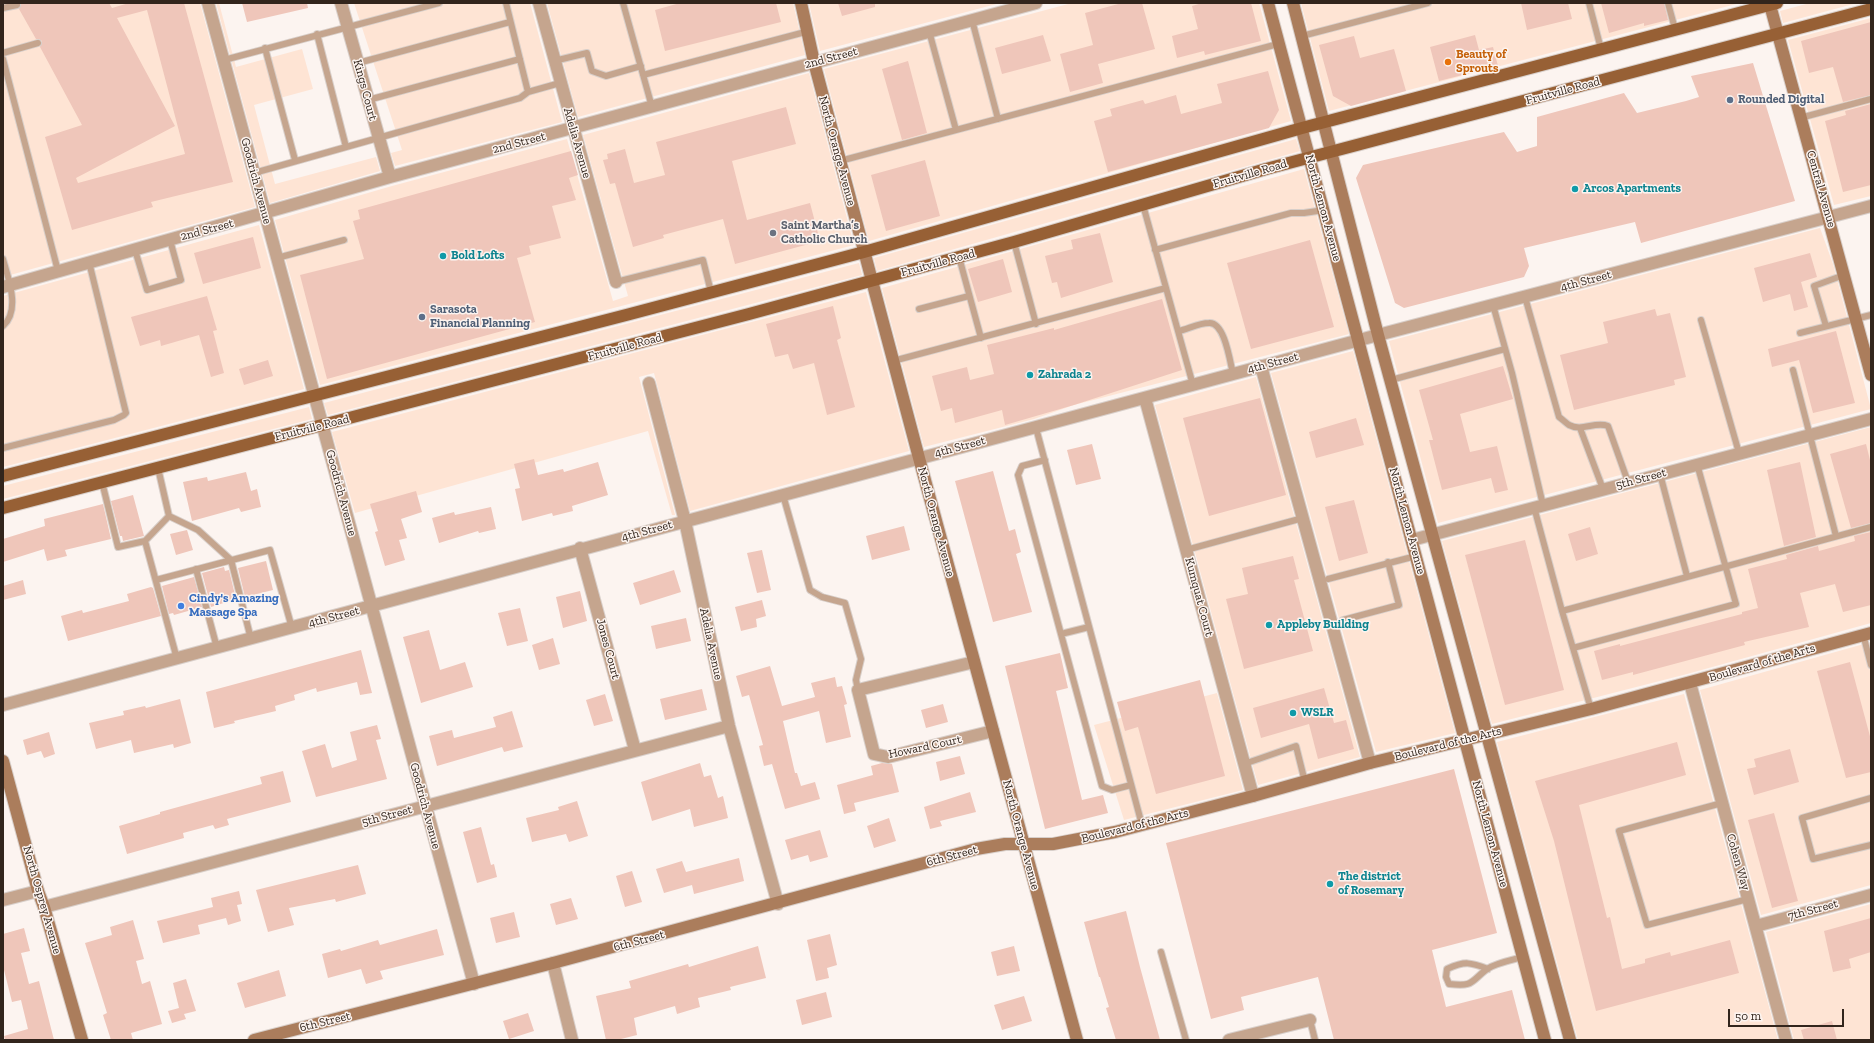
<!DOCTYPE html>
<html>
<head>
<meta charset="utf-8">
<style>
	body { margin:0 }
	#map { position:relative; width:1874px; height:1043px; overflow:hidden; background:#fcf4f0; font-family:"Zilla Slab",serif }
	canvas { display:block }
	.frame { position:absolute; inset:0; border:4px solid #32251c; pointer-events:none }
	.scale { position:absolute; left:1728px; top:1009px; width:116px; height:18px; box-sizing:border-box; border:2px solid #32251c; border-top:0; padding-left:5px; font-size:12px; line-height:14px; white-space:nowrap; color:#32251c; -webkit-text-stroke:3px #fcf4f0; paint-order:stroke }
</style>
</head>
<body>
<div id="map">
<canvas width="1874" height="1043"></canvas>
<div class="frame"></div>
<div class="scale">50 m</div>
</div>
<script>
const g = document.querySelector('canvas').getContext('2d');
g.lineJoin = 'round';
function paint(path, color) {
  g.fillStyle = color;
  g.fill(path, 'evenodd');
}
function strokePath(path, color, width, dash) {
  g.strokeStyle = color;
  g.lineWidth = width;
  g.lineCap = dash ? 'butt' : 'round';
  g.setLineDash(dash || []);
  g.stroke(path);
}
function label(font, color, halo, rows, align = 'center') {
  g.font = font + ' "Zilla Slab",serif';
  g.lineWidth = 3;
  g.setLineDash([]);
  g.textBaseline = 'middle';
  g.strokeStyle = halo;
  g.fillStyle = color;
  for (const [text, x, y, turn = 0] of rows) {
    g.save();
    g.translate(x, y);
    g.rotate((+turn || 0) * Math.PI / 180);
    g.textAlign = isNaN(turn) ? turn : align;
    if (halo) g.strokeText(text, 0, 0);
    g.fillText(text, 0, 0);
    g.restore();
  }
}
const built = new Path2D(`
	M 3,3 L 200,3 L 255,207 L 3,277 Z
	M 216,3 L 219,3 L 236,67 L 302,49 L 313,89 L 254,105 L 275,184 L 376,157 L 380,171 L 270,203 Z
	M 354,3 L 530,3 L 562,122 L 395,166 L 391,153 L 402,150 Z
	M 547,3 L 793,3 L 805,55 L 578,117 Z
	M 809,3 L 1000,3 L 820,51 Z
	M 1072,3 L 1259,3 L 1291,121 L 869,241 L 824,69 Z
	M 1301,3 L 1740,3 L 1329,111 Z
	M 1810,3 L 1857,3 L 1783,23 L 1780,11 Z
	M 1871,18 L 1871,196 L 1834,205 L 1788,40 Z
	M 809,73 L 854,245 L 320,385 L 275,220 L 392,186 L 567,139 L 613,301 L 628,296 L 583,135 Z
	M 1296,139 L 1300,151 L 877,271 L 874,258 Z
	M 1304,169 L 1349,334 L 1074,405 L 1034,419 L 924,447 L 882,288 Z
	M 259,225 L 304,389 L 3,467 L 3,296 Z
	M 1820,228 L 1833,264 L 1871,409 L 1438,523 L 1389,341 Z
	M 859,263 L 862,275 L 328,415 L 324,403 Z
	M 866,292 L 909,451 L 690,511 L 654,373 L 639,377 L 675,515 L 672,515 L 648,431 L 355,513 L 332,432 Z
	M 1353,351 L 1455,733 L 1376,752 L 1271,373 Z
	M 1256,377 L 1360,757 L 1258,785 L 1155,405 Z
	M 309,407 L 312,419 L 3,499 L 3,486 Z
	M 1871,427 L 1871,623 L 1687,674 L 1492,724 L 1442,541 Z
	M 1871,642 L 1871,885 L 1761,915 L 1700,690 Z
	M 1217,693 L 1243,790 L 1124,820 L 1094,725 Z
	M 1684,694 L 1778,1040 L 1578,1040 L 1497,742 Z
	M 1871,904 L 1871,1040 L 1794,1040 L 1766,932 Z`);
const building = new Path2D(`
	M 21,3 L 109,3 L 112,8 L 129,3 L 184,3 L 233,182 L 151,202 L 153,207 L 72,230 L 45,137 L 82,125 L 40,47 L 42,41 L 39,39 L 36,39 L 19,9 ZM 147,10 L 185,154 L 78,183 L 76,178 L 175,126 L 117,18 Z
	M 242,3 L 307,3 L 308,8 L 247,22 Z
	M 680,3 L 776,3 L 781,22 L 665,51 L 655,10 Z
	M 838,3 L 875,3 L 875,7 L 842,16 Z
	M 1122,3 L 1142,3 L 1155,49 L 1098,64 L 1103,83 L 1070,92 L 1060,54 L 1093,45 L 1085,13 Z
	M 1202,3 L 1251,3 L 1261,41 L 1205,55 L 1204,51 L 1177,58 L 1172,36 L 1198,29 L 1192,6 Z
	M 1521,3 L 1568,3 L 1572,19 L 1527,30 Z
	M 1601,3 L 1664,3 L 1668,20 L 1644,26 L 1644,23 L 1609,33 Z
	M 1871,22 L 1871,95 L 1843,102 L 1833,67 L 1809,73 L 1801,41 Z
	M 1043,35 L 1051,61 L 1002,74 L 995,48 Z
	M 1475,35 L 1479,50 L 1493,47 L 1498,66 L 1439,81 L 1430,47 Z
	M 1354,36 L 1360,58 L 1394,49 L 1406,91 L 1351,106 L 1333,96 L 1319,45 Z
	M 908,61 L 927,133 L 902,140 L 882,69 Z
	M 1753,63 L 1795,201 L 1641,243 L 1635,222 L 1524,248 L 1529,266 L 1524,277 L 1404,308 L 1395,303 L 1356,178 L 1363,165 L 1504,132 L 1517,152 L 1537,146 L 1537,117 L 1624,93 L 1637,113 L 1686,101 L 1699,97 L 1691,76 Z
	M 1268,71 L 1279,110 L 1269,128 L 1108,172 L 1094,121 L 1112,116 L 1110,109 L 1143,100 L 1145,104 L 1176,95 L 1181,114 L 1222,103 L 1217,84 Z
	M 1871,104 L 1871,185 L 1843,192 L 1825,121 L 1846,115 L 1845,111 Z
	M 786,107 L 796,144 L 732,161 L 747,220 L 810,203 L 820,241 L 735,264 L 723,219 L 663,235 L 664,238 L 633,247 L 615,183 L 610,184 L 603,160 L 608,159 L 607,154 L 625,149 L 634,183 L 665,175 L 656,142 Z
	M 571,151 L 578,175 L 569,178 L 576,200 L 552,206 L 561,238 L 529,246 L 531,254 L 517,258 L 535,322 L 327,379 L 300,275 L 364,259 L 353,221 L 360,219 L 358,210 Z
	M 925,160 L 940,216 L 886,231 L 871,175 Z
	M 1100,233 L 1113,282 L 1061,298 L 1057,282 L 1052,283 L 1045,256 L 1073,249 L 1071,240 Z
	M 253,237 L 261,268 L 203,284 L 194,253 Z
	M 1310,240 L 1334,327 L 1251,349 L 1227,263 Z
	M 1810,253 L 1817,277 L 1801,282 L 1808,307 L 1794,311 L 1790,294 L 1763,302 L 1754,268 Z
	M 1003,259 L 1012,292 L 978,302 L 968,269 Z
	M 207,296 L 217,330 L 213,331 L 224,373 L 211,377 L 199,335 L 161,346 L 160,340 L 140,346 L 131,317 Z
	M 1162,299 L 1182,370 L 1074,405 L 1005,425 L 1002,410 L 955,423 L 952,408 L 941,411 L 932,376 L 967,367 L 970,380 L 994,374 L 987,345 L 1054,328 L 1054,330 Z
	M 833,306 L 841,338 L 837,340 L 855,407 L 827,415 L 814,363 L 793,369 L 788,354 L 775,357 L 766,324 Z
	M 1655,309 L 1657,316 L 1670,313 L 1686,377 L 1674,380 L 1675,385 L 1574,410 L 1560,355 L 1608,343 L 1603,322 Z
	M 1836,331 L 1855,403 L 1813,413 L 1799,360 L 1772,367 L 1768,349 Z
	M 268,360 L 273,376 L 244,385 L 239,369 Z
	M 1503,366 L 1513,399 L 1460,414 L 1470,452 L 1497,446 L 1508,490 L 1495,493 L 1491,478 L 1442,490 L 1429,440 L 1433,440 L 1419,390 Z
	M 1260,398 L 1286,495 L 1209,516 L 1183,418 Z
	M 1356,418 L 1364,445 L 1316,458 L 1309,432 Z
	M 1092,444 L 1101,479 L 1076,485 L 1067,450 Z
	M 1866,444 L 1871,464 L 1871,523 L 1851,528 L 1830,454 Z
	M 534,459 L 538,475 L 563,469 L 564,472 L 598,462 L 608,495 L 572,506 L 573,511 L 553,516 L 552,513 L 522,521 L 515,489 L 520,488 L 514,464 Z
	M 1800,462 L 1816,537 L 1784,546 L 1767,470 Z
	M 993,471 L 1009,531 L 1015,529 L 1021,552 L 1016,554 L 1032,612 L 993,622 L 955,481 Z
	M 246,472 L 251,491 L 257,489 L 261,507 L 241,512 L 239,508 L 192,521 L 183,482 L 207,477 L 208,481 Z
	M 416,491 L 422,512 L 401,519 L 407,538 L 399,540 L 405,560 L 385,566 L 375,532 L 378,531 L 370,504 Z
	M 133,495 L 144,536 L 123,541 L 122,536 L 120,536 L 111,501 Z
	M 1354,500 L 1368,553 L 1339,561 L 1325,507 Z
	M 103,504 L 111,539 L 65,550 L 67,556 L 47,561 L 44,549 L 3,562 L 3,539 L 45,526 L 44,519 Z
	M 491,507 L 496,529 L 479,533 L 478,531 L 439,543 L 432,518 L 454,512 L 455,515 Z
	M 904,526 L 910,550 L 872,560 L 866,536 Z
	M 1590,527 L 1598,554 L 1576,561 L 1568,534 Z
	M 187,530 L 193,550 L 176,555 L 170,534 Z
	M 1871,532 L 1871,605 L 1843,612 L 1835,584 L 1800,593 L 1809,627 L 1744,642 L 1745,645 L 1633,675 L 1633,672 L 1602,680 L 1594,651 L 1620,644 L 1620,646 L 1742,614 L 1742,612 L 1758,608 L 1748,569 L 1787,559 L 1786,555 L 1818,546 L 1819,551 L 1855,541 L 1854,536 Z
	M 1525,540 L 1564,690 L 1505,705 L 1465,555 Z
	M 762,550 L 771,590 L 757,593 L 747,553 Z
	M 1293,556 L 1299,579 L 1294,580 L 1313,651 L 1244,669 L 1226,599 L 1248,594 L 1242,568 Z
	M 266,561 L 273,590 L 245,597 L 238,568 Z
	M 224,567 L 225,571 L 229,570 L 236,599 L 211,607 L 202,573 Z
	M 674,570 L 681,592 L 640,605 L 633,583 Z
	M 194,577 L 202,607 L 174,615 L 173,613 L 169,614 L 162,586 Z
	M 23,580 L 26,594 L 3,600 L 3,586 Z
	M 151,587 L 153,588 L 161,616 L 68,641 L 61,616 L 82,610 L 83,613 L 129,601 L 127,594 Z
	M 580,591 L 587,621 L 563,628 L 556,597 Z
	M 762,600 L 766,616 L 756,619 L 757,627 L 741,631 L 735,607 Z
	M 520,608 L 528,641 L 507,646 L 498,613 Z
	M 686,618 L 691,641 L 656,649 L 651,626 Z
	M 429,630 L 440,670 L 465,662 L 473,687 L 421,703 L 403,637 Z
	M 553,638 L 560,664 L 539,670 L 532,645 Z
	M 361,650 L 372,693 L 360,695 L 357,682 L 317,692 L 316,688 L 294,695 L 295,700 L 275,706 L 276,711 L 234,721 L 235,723 L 214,728 L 206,692 Z
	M 1060,653 L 1068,688 L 1056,691 L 1082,800 L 1103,795 L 1108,813 L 1045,829 L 1005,666 Z
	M 1850,662 L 1871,740 L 1871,772 L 1846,778 L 1817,671 Z
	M 770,666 L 782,706 L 815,697 L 811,683 L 835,677 L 837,687 L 842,686 L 847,704 L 844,705 L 851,737 L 826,743 L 819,711 L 783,721 L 795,773 L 797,773 L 801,786 L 815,782 L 820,799 L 785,809 L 772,764 L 764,766 L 759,746 L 763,745 L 749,695 L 742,697 L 736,676 Z
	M 1200,680 L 1225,776 L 1156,794 L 1138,727 L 1125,731 L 1117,702 Z
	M 1324,688 L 1334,723 L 1346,720 L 1354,749 L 1318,759 L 1309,724 L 1261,738 L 1253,708 Z
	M 702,689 L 707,710 L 665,720 L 660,699 Z
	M 605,694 L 613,721 L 594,726 L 586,700 Z
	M 180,699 L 191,743 L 174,748 L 173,744 L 134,753 L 131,740 L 96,749 L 89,723 L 124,715 L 123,711 L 145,706 L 146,708 Z
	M 943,704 L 948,722 L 926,728 L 921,710 Z
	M 512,711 L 523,747 L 504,752 L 502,747 L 437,766 L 429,736 L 452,730 L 454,738 L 496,727 L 493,717 Z
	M 377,725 L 381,739 L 376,740 L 387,779 L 316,797 L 302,751 L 325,744 L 332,768 L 357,760 L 350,732 Z
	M 49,732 L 55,754 L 44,758 L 41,751 L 27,755 L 23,740 Z
	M 1677,742 L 1686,775 L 1579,805 L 1607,918 L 1610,917 L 1622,969 L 1645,963 L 1645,959 L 1670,952 L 1671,956 L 1730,940 L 1739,973 L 1596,1011 L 1554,841 L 1535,781 Z
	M 1790,749 L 1799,782 L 1754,795 L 1747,769 L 1756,767 L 1754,759 Z
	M 960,756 L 965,774 L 940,781 L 936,762 Z
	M 700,763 L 704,777 L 711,775 L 718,798 L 723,796 L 728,818 L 694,827 L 690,809 L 652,821 L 641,782 Z
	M 882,763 L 892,764 L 899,792 L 854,803 L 856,811 L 844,814 L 837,785 L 873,775 L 871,766 Z
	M 1454,769 L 1497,933 L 1432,950 L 1446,1007 L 1512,990 L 1525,1040 L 1334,1040 L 1318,977 L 1241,997 L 1244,1010 L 1211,1019 L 1166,843 Z
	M 283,771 L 291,802 L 227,819 L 229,825 L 215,829 L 213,825 L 183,833 L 184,838 L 127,854 L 119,826 L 160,814 L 160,812 L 262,784 L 260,777 Z
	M 970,792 L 976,812 L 940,821 L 942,826 L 930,829 L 924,807 Z
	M 577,801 L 588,836 L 569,842 L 566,834 L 532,842 L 526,818 L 559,810 L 558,807 Z
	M 1774,813 L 1798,901 L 1772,908 L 1748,820 Z
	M 889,818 L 896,841 L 874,848 L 867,826 Z
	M 481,827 L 491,865 L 494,864 L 497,877 L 477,883 L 463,832 Z
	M 820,830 L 828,857 L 810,862 L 808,855 L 791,860 L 785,840 Z
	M 739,858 L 744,881 L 694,894 L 692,885 L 664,893 L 656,869 L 682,861 L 686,872 Z
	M 358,865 L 366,894 L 336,902 L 335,899 L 289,908 L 294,925 L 268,932 L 256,890 Z
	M 632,871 L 642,902 L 625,907 L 616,876 Z
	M 239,891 L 242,904 L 237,905 L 241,921 L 228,925 L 226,918 L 198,925 L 200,934 L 163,943 L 157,921 L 213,907 L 211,898 Z
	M 571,898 L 578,919 L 556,925 L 550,904 Z
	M 1126,911 L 1140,967 L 1160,1040 L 1116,1040 L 1106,1008 L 1109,1007 L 1100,977 L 1099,977 L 1084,922 Z
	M 514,912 L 520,937 L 496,943 L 490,918 Z
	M 1871,918 L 1871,952 L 1849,959 L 1851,968 L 1833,972 L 1824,931 Z
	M 133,920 L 144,959 L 136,961 L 142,984 L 150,981 L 162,1024 L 131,1033 L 133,1040 L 111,1040 L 103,1015 L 107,1013 L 85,943 L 112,935 L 110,927 Z
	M 24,928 L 30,951 L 21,953 L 29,984 L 39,981 L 54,1040 L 5,1040 L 4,1036 L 28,1029 L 21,1000 L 12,1002 L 3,966 L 3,934 Z
	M 437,929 L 444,955 L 380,971 L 383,979 L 366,984 L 361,969 L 328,978 L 322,954 L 340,949 L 341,951 L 378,940 L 380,945 Z
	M 830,934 L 837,965 L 827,968 L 829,978 L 816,981 L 807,940 Z
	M 758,946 L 766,978 L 730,987 L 731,990 L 698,998 L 700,1007 L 677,1014 L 675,1006 L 634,1018 L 637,1035 L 617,1040 L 606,1040 L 596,996 L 631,988 L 629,981 L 688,964 L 689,967 Z
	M 1014,946 L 1020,971 L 997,976 L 991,952 Z
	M 279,970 L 286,996 L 245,1008 L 237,983 Z
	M 186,979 L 196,1011 L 184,1014 L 186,1019 L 172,1023 L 168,1011 L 179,1008 L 173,983 Z
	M 826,992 L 832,1017 L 802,1025 L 796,1000 Z
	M 1024,996 L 1032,1021 L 1002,1030 L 994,1005 Z
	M 528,1013 L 534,1031 L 509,1039 L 503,1021 Z
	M 1832,1021 L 1837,1040 L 1804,1040 L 1801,1030 Z`);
const lane = new Path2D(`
	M 506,3 L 528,92 L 560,83
	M 623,3 L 652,107
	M 1589,3 L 1601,49
	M 1668,3 L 1675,29
	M 3,8 L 17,5
	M 972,20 L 998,119
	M 929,31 L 956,130
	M 317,34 L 346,147
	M 1302,36 L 1428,3
	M 265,48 L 295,160
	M 3,53 L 38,43
	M 3,59 L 58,271
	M 224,60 L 439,3
	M 554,61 L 587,53 L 592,71 L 606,76 L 641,66
	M 358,63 L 510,22
	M 643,75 L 809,31
	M 368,100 L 520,59
	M 1800,118 L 1871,99
	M 840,161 L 1278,44
	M 254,173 L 520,98 L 528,92
	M 1143,205 L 1193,385
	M 1014,242 L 1036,324
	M 135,250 L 147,290 L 181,280 L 170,240
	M 1155,250 L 1291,213 L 1304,213 L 1324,210
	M 959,257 L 981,338
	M 277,258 L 344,240
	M 3,259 C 8,278 21,310 3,326
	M 616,282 L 703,260 L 711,292
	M 1525,297 L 1559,417 C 1562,419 1566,423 1569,425 C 1582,432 1595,421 1608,426 L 1628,482
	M 1493,305 L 1512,373 L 1543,505
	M 919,309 L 969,296
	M 1701,320 L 1739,453
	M 1826,326 L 1814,286 L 1844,275
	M 1179,331 C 1188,329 1199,323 1209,323 C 1225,322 1230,362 1233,374
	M 1800,333 L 1871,315
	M 893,361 L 1166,288
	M 1793,370 L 1836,536
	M 1391,380 L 1505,349
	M 1036,428 L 1142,825
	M 1580,428 L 1603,489
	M 3,448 L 114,420 L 124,415 L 126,413 L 89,262
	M 1045,460 L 1022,466 L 1018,475 L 1102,786 L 1112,790 L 1131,785
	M 158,468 L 169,516 L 145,541 L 177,659
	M 1660,474 L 1687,576
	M 102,482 L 118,547 L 145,541
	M 783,495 L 810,590 L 822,597 L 845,603 L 861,659 L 856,680 L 858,690
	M 1534,507 L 1562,611 L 1591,709
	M 169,516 L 198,530 L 231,560 L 251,639
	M 1186,550 L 1303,518
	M 196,569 L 217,648
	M 1328,579 L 1416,556
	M 156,580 L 270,550 L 292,628
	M 1562,611 L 1871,527
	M 1343,620 L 1399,605 L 1388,562
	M 1061,634 L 1089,627
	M 1863,634 L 1871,665
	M 1573,648 L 1736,604 L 1697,464
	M 1244,764 L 1296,746 L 1305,782
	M 1871,798 L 1802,818 L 1813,859 L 1871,845
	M 1722,803 L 1619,831 L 1647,925 L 1748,899
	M 1161,952 L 1186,1040
	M 1488,969 C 1470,962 1465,961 1447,969 L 1446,977 L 1449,984 C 1474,987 1470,982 1487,969 C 1496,963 1512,960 1523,957
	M 1310,1020 L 1315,1040`);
const street = new Path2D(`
	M 208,3 L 474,984
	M 341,3 L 390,177
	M 539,3 L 616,282
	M 3,287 L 390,177 L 1036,3
	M 1261,366 L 1370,763
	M 649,383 L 685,521 L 729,726 L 778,904
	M 1145,398 L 1253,796
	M 1412,540 L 1871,419
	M 580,548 L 635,750
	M 974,662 L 858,690 L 874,754 L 888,757 L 993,731
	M 1690,683 L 1786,1040
	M 3,705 L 1378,335 L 1871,206
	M 3,900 L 38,891
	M 44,907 L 729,726
	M 1756,926 L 1871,895
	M 553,963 L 572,1040
	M 1229,1040 L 1310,1020`);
const secondary = new Path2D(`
	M 801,3 L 814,62 L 919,458 L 1077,1040
	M 1268,3 L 1545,1040
	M 1293,3 L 1378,335 L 1570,1040
	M 1770,5 L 1871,375
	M 3,761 L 38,891 L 44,907 L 82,1040
	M 254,1040 L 553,963 L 976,849 L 1005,844 L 1053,844 L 1115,832 L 1253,796 L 1370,763 L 1591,709 L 1871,633`);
const primary = new Path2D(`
	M 3,476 L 630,314 L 864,252 L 1302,128 L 1777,3
	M 3,508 L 749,314 L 1014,242 L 1266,169 L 1871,9`);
const markers = [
	[1448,62,4,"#e8710a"],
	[1730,100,4,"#5c6f8a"],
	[1575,189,4,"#0f9aa8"],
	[773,233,4,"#6b7280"],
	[443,256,4,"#0f9aa8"],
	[422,317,4,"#5c6f8a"],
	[1030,375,4,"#0f9aa8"],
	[181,606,4,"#3f7fe0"],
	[1269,625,4,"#0f9aa8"],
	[1293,713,4,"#0f9aa8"],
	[1330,884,4,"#0f9aa8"]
];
const foodNames = [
	["Beauty of",1456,55],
	["Sprouts",1456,69]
];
const streetNames = [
	["2nd Street",831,58,-15],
	["Kings Court",365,90,75],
	["Fruitville Road",1563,91,-15],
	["2nd Street",519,143,-15],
	["Adelia Avenue",577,143,74],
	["North Orange Avenue",837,151,75],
	["Fruitville Road",1250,174,-16],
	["Goodrich Avenue",256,181,75],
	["Central Avenue",1821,189,74],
	["North Lemon Avenue",1323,208,75],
	["2nd Street",207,230,-15],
	["Fruitville Road",938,263,-15],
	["4th Street",1586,281,-15],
	["Fruitville Road",625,347,-15],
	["4th Street",1273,363,-15],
	["Fruitville Road",312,428,-14],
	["4th Street",960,447,-15],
	["5th Street",1641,479,-15],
	["Goodrich Avenue",341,493,75],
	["North Lemon Avenue",1407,521,75],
	["North Orange Avenue",936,522,75],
	["4th Street",647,531,-15],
	["Kumquat Court",1199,597,75],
	["4th Street",334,617,-15],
	["Adelia Avenue",711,644,78],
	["Jones Court",608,649,75],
	["Boulevard of the Arts",1762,663,-16],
	["Boulevard of the Arts",1448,744,-14],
	["Howard Court",925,747,-12],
	["Goodrich Avenue",425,806,75],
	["5th Street",387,816,-15],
	["Boulevard of the Arts",1135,826,-14],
	["North Lemon Avenue",1490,834,75],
	["North Orange Avenue",1021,835,75],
	["6th Street",952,856,-15],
	["Cohen Way",1738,862,74],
	["North Osprey Avenue",42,900,74],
	["7th Street",1813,910,-15],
	["6th Street",639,941,-15],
	["6th Street",325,1022,-14]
];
const serviceNames = [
	["Rounded Digital",1738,100],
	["Sarasota",430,310],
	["Financial Planning",430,324]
];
const cultureNames = [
	["Arcos Apartments",1583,189],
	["Bold Lofts",451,256],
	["Zahrada 2",1038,375],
	["Appleby Building",1277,625],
	["WSLR",1301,713],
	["The district",1338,877],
	["of Rosemary",1338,891]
];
const worshipNames = [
	["Saint Martha’s",781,226],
	["Catholic Church",781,240]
];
const shopNames = [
	["Cindy's Amazing",189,599],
	["Massage Spa",189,613]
];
paint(built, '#fee4d4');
paint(building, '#efc6ba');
strokePath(lane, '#d8cfca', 8);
strokePath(street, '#d8cfca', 14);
strokePath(secondary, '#d8cfca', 14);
strokePath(primary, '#d8cfca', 14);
strokePath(lane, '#c5a58e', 6);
strokePath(street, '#c5a58e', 12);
strokePath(secondary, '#ab7d5c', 12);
strokePath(primary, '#976035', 12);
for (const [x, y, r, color] of markers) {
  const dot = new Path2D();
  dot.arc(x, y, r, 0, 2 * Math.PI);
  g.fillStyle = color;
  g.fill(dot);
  strokePath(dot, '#fcf4f0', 1.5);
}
label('bold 12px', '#c56008', '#fcf4f0', foodNames, 'left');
label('12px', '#32251c', '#fcf4f0', streetNames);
label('bold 12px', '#4e5e75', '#fcf4f0', serviceNames, 'left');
label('bold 12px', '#0d838f', '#fcf4f0', cultureNames, 'left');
label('bold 12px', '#5b616d', '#fcf4f0', worshipNames, 'left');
label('bold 12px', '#366cbe', '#fcf4f0', shopNames, 'left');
</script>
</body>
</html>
